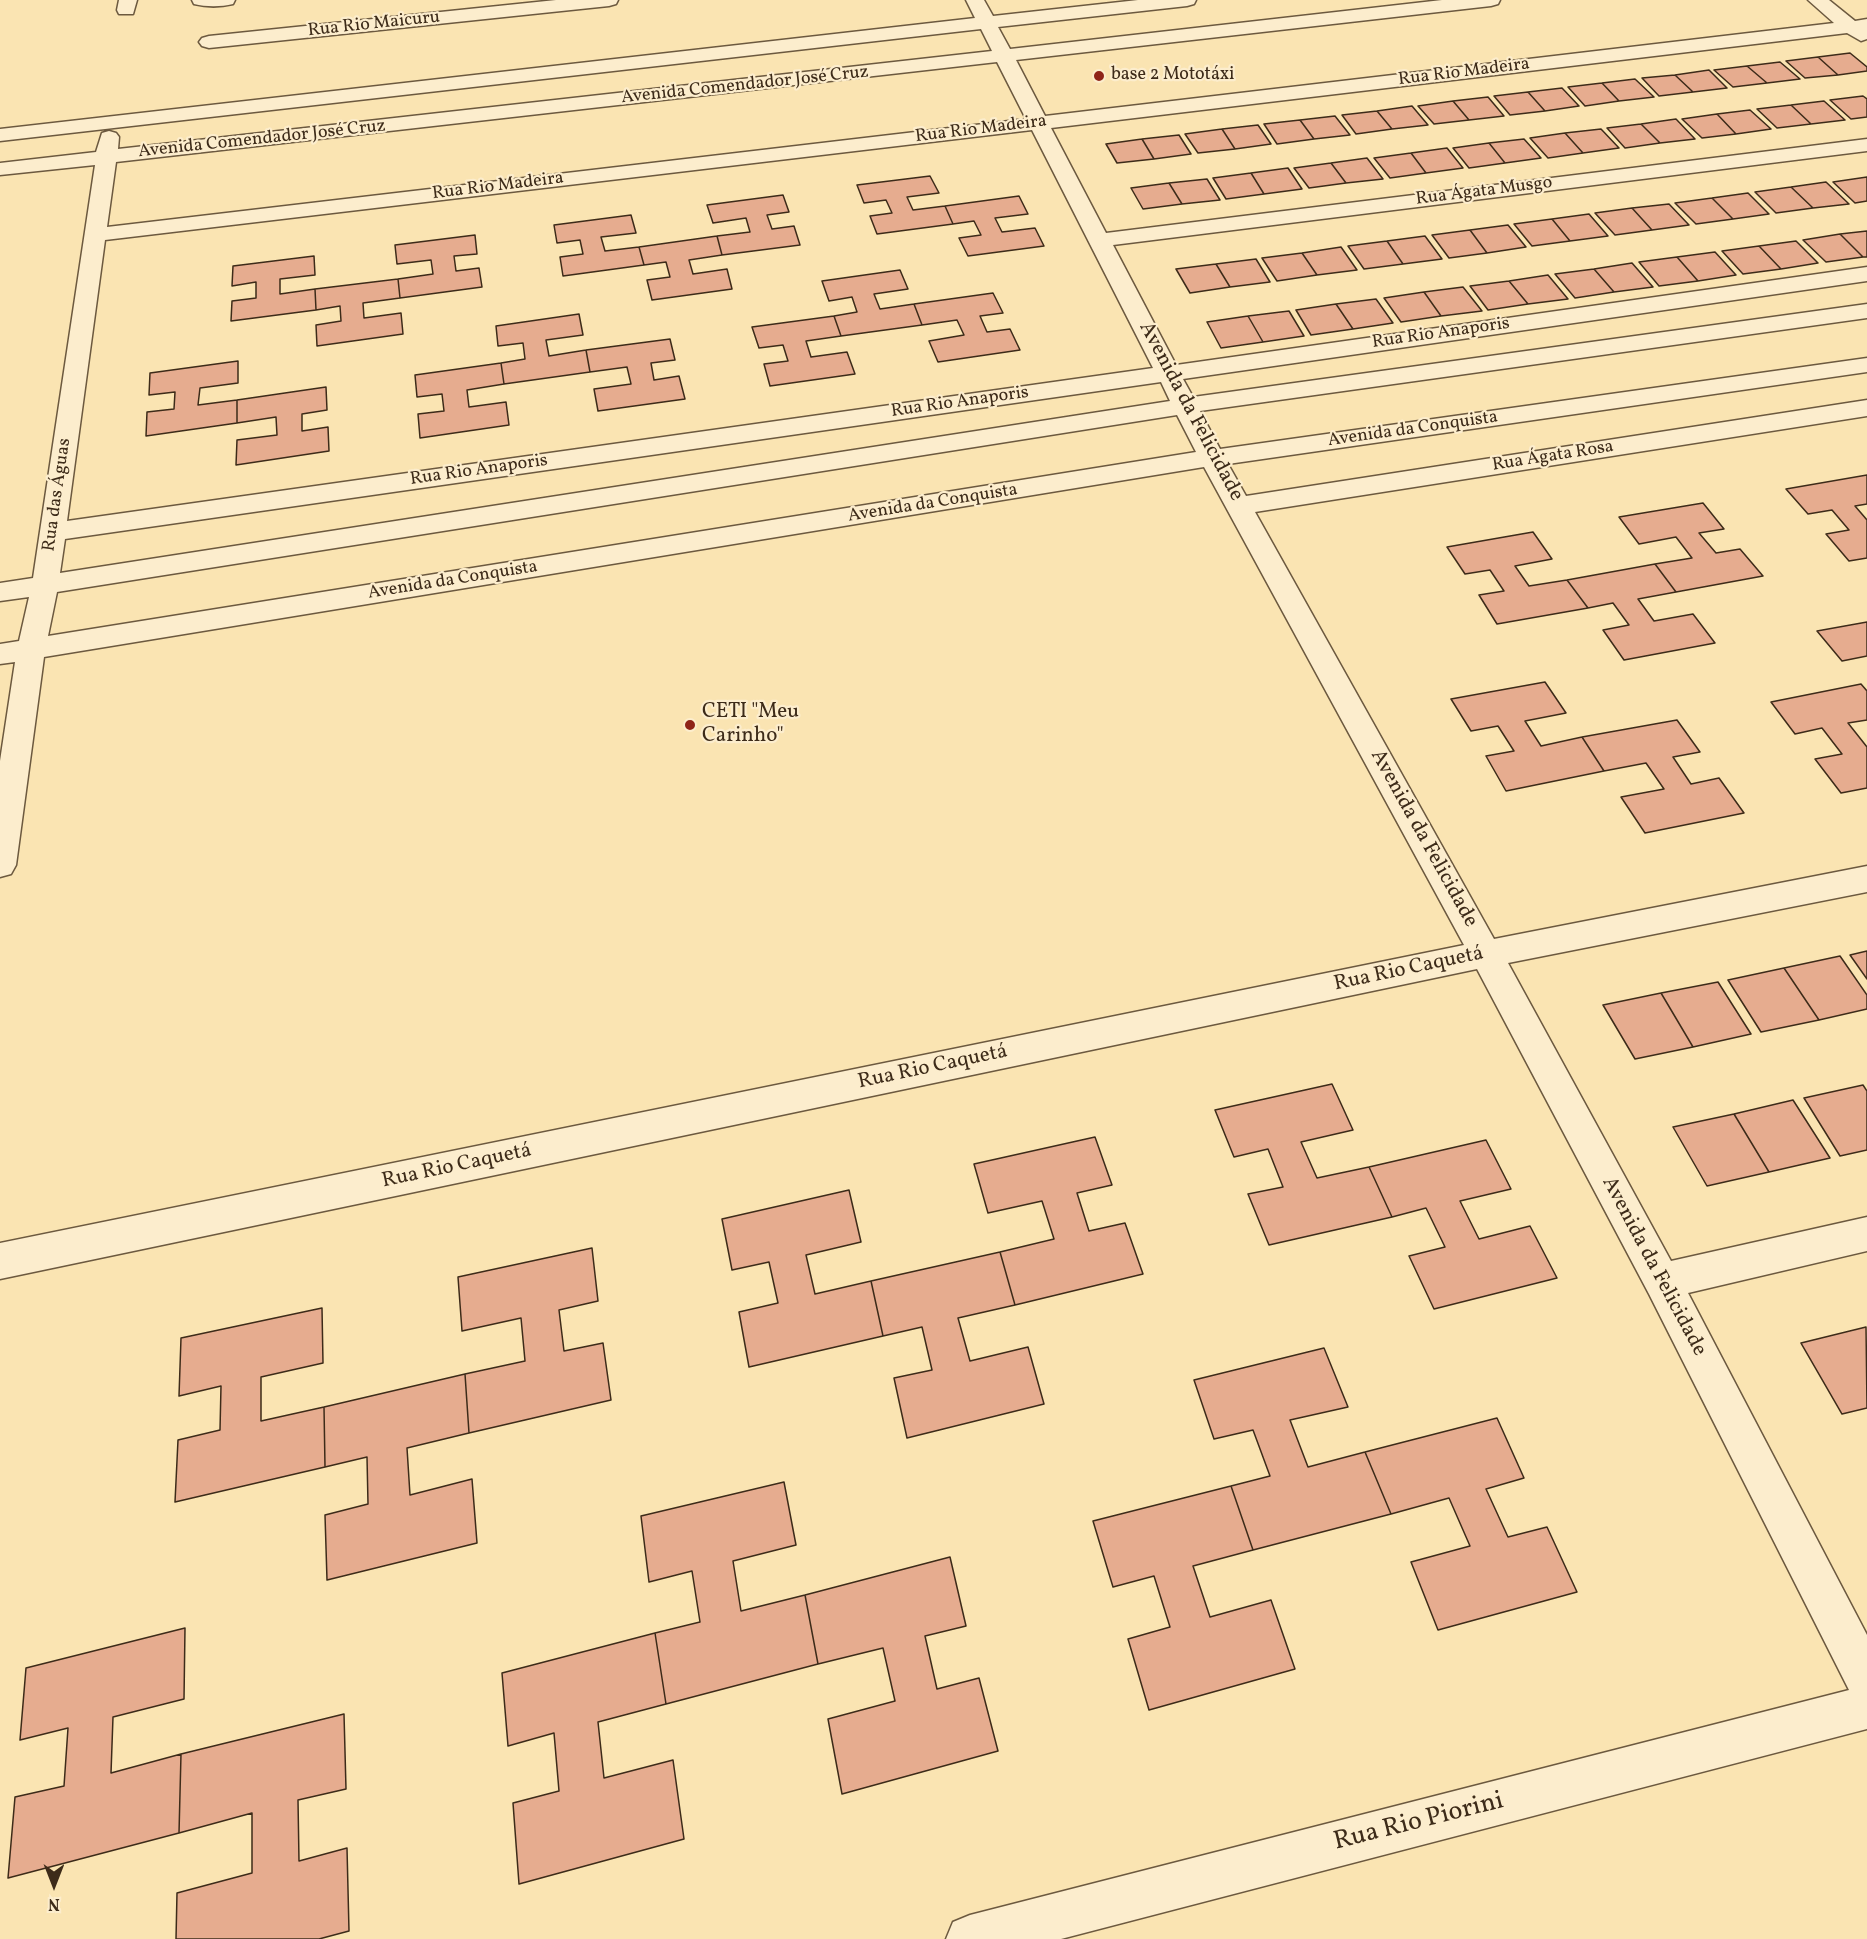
<!DOCTYPE html>
<html>
<head>
<meta charset="utf-8">
<style>
	body { margin:0 }
	#map { position:relative; width:1867px; height:1939px; overflow:hidden; background:#fae4b2; font-family:Vollkorn,serif }
	canvas { display:block }
	.north { position:absolute; left:24px; top:1855px; width:60px; height:60px; -webkit-text-stroke:4px #fcedcd; paint-order:stroke; rotate:180deg; font-size:16px; font-weight:700; line-height:24px; text-align:center; color:#3d2b19 }
	.north::after { content:''; display:block; margin:auto; width:21px; height:27px; background:#3d2b19; clip-path:polygon(50% 0,100% 100%,50% 72%,0 100%) }
</style>
</head>
<body>
<div id="map">
<canvas width="1867" height="1939"></canvas>
<div class="north">N</div>
</div>
<script>
const g = document.querySelector('canvas').getContext('2d');
g.lineJoin = 'round';
function paint(path, color) {
  g.fillStyle = color;
  g.fill(path, 'evenodd');
}
function strokePath(path, color, width, dash) {
  g.strokeStyle = color;
  g.lineWidth = width;
  g.lineCap = dash ? 'butt' : 'round';
  g.setLineDash(dash || []);
  g.stroke(path);
}
function label(font, color, halo, rows, align = 'center') {
  g.font = font + ' Vollkorn,serif';
  g.lineWidth = 4.5;
  g.setLineDash([]);
  g.textBaseline = 'middle';
  g.strokeStyle = halo;
  g.fillStyle = color;
  for (const [text, x, y, turn = 0] of rows) {
    g.save();
    g.translate(x, y);
    g.rotate((+turn || 0) * Math.PI / 180);
    g.textAlign = isNaN(turn) ? turn : align;
    if (halo) g.strokeText(text, 0, 0);
    g.fillText(text, 0, 0);
    g.restore();
  }
}
const building = new Path2D(`
	M 1850,53 L 1867,67 L 1867,71 L 1838,75 L 1818,57 Z
	M 1818,57 L 1838,75 L 1805,78 L 1786,61 Z
	M 1780,62 L 1800,79 L 1767,83 L 1747,66 Z
	M 1747,66 L 1767,83 L 1733,87 L 1714,70 Z
	M 1709,70 L 1727,88 L 1693,92 L 1675,75 Z
	M 1675,75 L 1693,92 L 1659,96 L 1642,78 Z
	M 1635,79 L 1654,97 L 1619,101 L 1602,83 Z
	M 1602,83 L 1619,101 L 1585,106 L 1568,87 Z
	M 1562,88 L 1579,106 L 1545,111 L 1528,92 Z
	M 1528,92 L 1545,111 L 1510,115 L 1494,96 Z
	M 1863,96 L 1867,99 L 1867,117 L 1851,119 L 1830,100 Z
	M 1488,97 L 1504,116 L 1469,120 L 1453,101 Z
	M 1453,101 L 1469,120 L 1434,124 L 1418,106 Z
	M 1824,101 L 1845,120 L 1811,124 L 1791,105 Z
	M 1791,105 L 1811,124 L 1777,128 L 1757,109 Z
	M 1412,106 L 1428,125 L 1392,129 L 1377,111 Z
	M 1750,110 L 1771,129 L 1736,134 L 1717,114 Z
	M 1377,111 L 1392,129 L 1356,134 L 1342,115 Z
	M 1717,114 L 1736,134 L 1702,138 L 1682,119 Z
	M 1335,116 L 1350,135 L 1314,139 L 1300,120 Z
	M 1676,119 L 1695,139 L 1660,143 L 1641,124 Z
	M 1300,120 L 1314,139 L 1277,144 L 1264,124 Z
	M 1641,124 L 1660,143 L 1625,148 L 1607,128 Z
	M 1258,125 L 1271,144 L 1235,149 L 1222,129 Z
	M 1222,129 L 1235,149 L 1198,153 L 1185,134 Z
	M 1601,129 L 1619,148 L 1583,153 L 1565,133 Z
	M 1565,133 L 1583,153 L 1548,158 L 1530,138 Z
	M 1179,135 L 1191,154 L 1154,159 L 1142,139 Z
	M 1142,139 L 1154,159 L 1117,163 L 1106,144 Z
	M 1524,139 L 1541,158 L 1505,163 L 1489,143 Z
	M 1489,143 L 1505,163 L 1469,168 L 1453,148 Z
	M 1447,148 L 1463,168 L 1426,173 L 1411,153 Z
	M 1411,153 L 1426,173 L 1390,178 L 1374,158 Z
	M 1367,158 L 1383,179 L 1346,183 L 1331,163 Z
	M 1331,163 L 1346,183 L 1309,188 L 1294,168 Z
	M 1288,168 L 1302,189 L 1264,194 L 1251,173 Z
	M 1251,173 L 1264,194 L 1226,199 L 1213,178 Z
	M 930,176 L 939,193 L 907,197 L 913,210 L 945,206 L 953,224 L 877,234 L 870,216 L 892,213 L 886,200 L 864,203 L 857,185 Z
	M 1867,177 L 1867,201 L 1855,203 L 1833,182 Z
	M 1207,179 L 1220,200 L 1182,204 L 1169,183 Z
	M 1826,182 L 1849,204 L 1813,208 L 1791,187 Z
	M 1169,183 L 1182,204 L 1143,209 L 1131,188 Z
	M 1791,187 L 1813,208 L 1776,213 L 1755,192 Z
	M 1748,193 L 1769,214 L 1733,219 L 1712,198 Z
	M 783,195 L 789,212 L 767,215 L 772,229 L 794,226 L 800,245 L 722,255 L 717,236 L 750,232 L 746,218 L 713,223 L 707,205 Z
	M 1019,196 L 1028,214 L 995,218 L 1002,232 L 1035,228 L 1044,246 L 968,256 L 959,238 L 981,235 L 974,221 L 953,224 L 945,206 Z
	M 1712,198 L 1733,219 L 1696,224 L 1675,203 Z
	M 1669,204 L 1689,225 L 1652,230 L 1632,208 Z
	M 1632,208 L 1652,230 L 1615,235 L 1595,213 Z
	M 1589,214 L 1608,236 L 1570,241 L 1552,219 Z
	M 631,215 L 636,233 L 601,237 L 605,251 L 639,247 L 644,265 L 563,276 L 560,257 L 583,254 L 580,240 L 557,243 L 554,225 Z
	M 1552,219 L 1570,241 L 1532,246 L 1514,224 Z
	M 1508,225 L 1526,247 L 1487,253 L 1470,230 Z
	M 1470,230 L 1487,253 L 1449,258 L 1432,235 Z
	M 1867,231 L 1867,257 L 1863,257 L 1840,234 Z
	M 1840,234 L 1863,257 L 1826,262 L 1803,240 Z
	M 475,235 L 477,254 L 454,256 L 456,271 L 479,268 L 482,287 L 400,298 L 398,279 L 433,274 L 431,260 L 397,264 L 395,245 Z
	M 717,236 L 722,255 L 689,260 L 693,274 L 727,269 L 732,289 L 652,300 L 647,280 L 670,277 L 666,262 L 644,265 L 639,247 Z
	M 1425,236 L 1442,259 L 1403,264 L 1387,241 Z
	M 1387,241 L 1403,264 L 1364,269 L 1348,246 Z
	M 1796,241 L 1818,263 L 1781,269 L 1759,246 Z
	M 1759,246 L 1781,269 L 1743,274 L 1722,251 Z
	M 1341,247 L 1357,270 L 1317,275 L 1302,253 Z
	M 1715,252 L 1736,275 L 1698,281 L 1677,257 Z
	M 1302,253 L 1317,275 L 1277,281 L 1262,258 Z
	M 314,256 L 315,275 L 280,279 L 280,294 L 315,289 L 316,310 L 231,321 L 232,301 L 256,298 L 256,282 L 232,286 L 233,266 Z
	M 1677,257 L 1698,281 L 1659,286 L 1639,262 Z
	M 1256,259 L 1270,282 L 1230,287 L 1216,264 Z
	M 1632,263 L 1653,287 L 1614,292 L 1594,269 Z
	M 1216,264 L 1230,287 L 1190,293 L 1176,269 Z
	M 1594,269 L 1614,292 L 1575,298 L 1555,274 Z
	M 900,270 L 908,289 L 874,294 L 880,309 L 914,304 L 922,325 L 841,336 L 834,316 L 857,312 L 852,297 L 829,301 L 822,281 Z
	M 1548,275 L 1568,299 L 1528,304 L 1509,281 Z
	M 398,279 L 400,298 L 363,303 L 364,318 L 401,313 L 403,334 L 317,346 L 316,325 L 341,321 L 340,306 L 316,310 L 315,289 Z
	M 1509,281 L 1528,304 L 1488,310 L 1470,286 Z
	M 1463,287 L 1482,311 L 1441,316 L 1424,292 Z
	M 1424,292 L 1441,316 L 1401,322 L 1384,298 Z
	M 993,293 L 1003,313 L 980,316 L 987,332 L 1010,329 L 1020,350 L 938,362 L 929,341 L 964,335 L 957,320 L 922,325 L 914,304 Z
	M 1376,299 L 1393,323 L 1353,329 L 1336,304 Z
	M 1336,304 L 1353,329 L 1311,335 L 1296,310 Z
	M 1289,311 L 1304,336 L 1263,342 L 1248,316 Z
	M 579,314 L 583,335 L 546,340 L 549,356 L 586,350 L 590,372 L 504,384 L 501,363 L 525,359 L 523,343 L 498,346 L 496,326 Z
	M 834,316 L 841,336 L 806,341 L 811,357 L 847,352 L 855,374 L 770,386 L 764,364 L 788,361 L 783,345 L 759,348 L 752,327 Z
	M 1248,316 L 1263,342 L 1221,348 L 1207,322 Z
	M 670,339 L 675,360 L 651,363 L 654,380 L 679,376 L 685,399 L 598,411 L 594,389 L 631,384 L 627,367 L 590,372 L 586,350 Z
	M 238,361 L 238,383 L 200,388 L 198,405 L 237,400 L 237,423 L 146,436 L 147,412 L 174,409 L 175,392 L 149,395 L 150,373 Z
	M 501,363 L 504,384 L 467,390 L 469,407 L 506,402 L 509,425 L 420,438 L 418,414 L 444,411 L 442,394 L 417,397 L 415,375 Z
	M 326,387 L 327,410 L 302,414 L 302,431 L 328,427 L 329,451 L 236,465 L 237,440 L 277,435 L 276,417 L 237,423 L 237,400 Z
	M 1867,475 L 1867,504 L 1855,506 L 1867,520 L 1867,558 L 1849,561 L 1826,534 L 1849,530 L 1832,510 L 1808,514 L 1786,489 Z
	M 1703,503 L 1724,529 L 1699,533 L 1716,553 L 1740,549 L 1763,576 L 1676,592 L 1655,564 L 1692,558 L 1676,537 L 1639,544 L 1619,517 Z
	M 1533,532 L 1552,559 L 1515,566 L 1529,586 L 1567,580 L 1588,608 L 1497,624 L 1479,595 L 1504,591 L 1490,570 L 1465,574 L 1447,547 Z
	M 1655,564 L 1676,592 L 1638,599 L 1654,621 L 1693,614 L 1715,643 L 1624,660 L 1603,630 L 1629,625 L 1613,603 L 1588,608 L 1567,580 Z
	M 1867,622 L 1867,656 L 1842,661 L 1817,631 Z
	M 1545,682 L 1566,713 L 1525,721 L 1541,746 L 1582,737 L 1604,771 L 1506,791 L 1486,756 L 1514,751 L 1498,726 L 1471,731 L 1451,699 Z
	M 1861,684 L 1867,691 L 1867,720 L 1848,723 L 1867,747 L 1867,788 L 1841,793 L 1815,759 L 1842,754 L 1822,728 L 1795,734 L 1771,702 Z
	M 1677,720 L 1700,752 L 1673,757 L 1691,784 L 1719,778 L 1744,813 L 1645,833 L 1621,797 L 1664,789 L 1646,763 L 1604,771 L 1582,737 Z
	M 1867,951 L 1867,979 L 1850,955 Z
	M 1840,956 L 1867,995 L 1867,1009 L 1819,1020 L 1784,968 Z
	M 1784,968 L 1819,1020 L 1761,1032 L 1728,980 Z
	M 1718,982 L 1751,1034 L 1693,1047 L 1661,993 Z
	M 1661,993 L 1693,1047 L 1635,1059 L 1603,1005 Z
	M 1332,1084 L 1353,1130 L 1301,1142 L 1317,1178 L 1369,1167 L 1392,1217 L 1269,1245 L 1248,1194 L 1283,1187 L 1268,1149 L 1234,1157 L 1215,1110 Z
	M 1863,1085 L 1867,1091 L 1867,1150 L 1840,1156 L 1804,1098 Z
	M 1793,1100 L 1830,1158 L 1769,1172 L 1734,1114 Z
	M 1734,1114 L 1769,1172 L 1707,1186 L 1673,1127 Z
	M 1095,1137 L 1112,1185 L 1077,1193 L 1089,1231 L 1125,1223 L 1143,1274 L 1015,1305 L 1000,1252 L 1054,1239 L 1042,1201 L 988,1213 L 974,1164 Z
	M 1486,1140 L 1511,1189 L 1460,1201 L 1479,1239 L 1530,1226 L 1557,1278 L 1434,1309 L 1409,1256 L 1445,1247 L 1426,1208 L 1392,1217 L 1369,1167 Z
	M 849,1190 L 861,1242 L 806,1255 L 815,1294 L 871,1281 L 883,1336 L 749,1367 L 739,1312 L 778,1303 L 769,1262 L 732,1270 L 722,1219 Z
	M 592,1248 L 598,1301 L 559,1310 L 564,1351 L 603,1343 L 611,1400 L 469,1433 L 465,1374 L 525,1361 L 521,1318 L 462,1331 L 458,1277 Z
	M 1000,1252 L 1015,1305 L 958,1318 L 970,1361 L 1028,1347 L 1044,1404 L 907,1438 L 894,1378 L 932,1370 L 922,1327 L 883,1336 L 871,1281 Z
	M 322,1308 L 323,1363 L 261,1377 L 261,1421 L 324,1407 L 325,1467 L 175,1502 L 178,1440 L 220,1430 L 221,1386 L 179,1396 L 181,1338 Z
	M 1866,1327 L 1867,1408 L 1842,1414 L 1801,1343 Z
	M 1324,1348 L 1348,1407 L 1290,1420 L 1308,1467 L 1365,1452 L 1391,1514 L 1253,1550 L 1231,1486 L 1270,1476 L 1253,1430 L 1214,1439 L 1194,1380 Z
	M 465,1374 L 469,1433 L 407,1448 L 410,1495 L 472,1479 L 477,1543 L 327,1580 L 325,1515 L 368,1504 L 367,1457 L 325,1467 L 324,1407 Z
	M 1497,1418 L 1524,1478 L 1486,1489 L 1508,1537 L 1547,1527 L 1577,1592 L 1438,1630 L 1411,1562 L 1470,1546 L 1449,1498 L 1391,1514 L 1365,1452 Z
	M 784,1482 L 796,1545 L 733,1561 L 741,1611 L 805,1595 L 818,1664 L 666,1704 L 655,1633 L 700,1622 L 692,1571 L 649,1582 L 641,1516 Z
	M 1231,1486 L 1253,1550 L 1193,1566 L 1210,1617 L 1271,1600 L 1295,1669 L 1149,1710 L 1128,1639 L 1170,1627 L 1154,1576 L 1113,1587 L 1093,1521 Z
	M 950,1557 L 966,1626 L 925,1636 L 937,1689 L 979,1678 L 998,1751 L 842,1794 L 828,1719 L 895,1701 L 883,1648 L 818,1664 L 805,1595 Z
	M 185,1628 L 184,1699 L 113,1717 L 111,1773 L 181,1754 L 179,1833 L 8,1878 L 15,1797 L 64,1786 L 68,1728 L 20,1740 L 26,1668 Z
	M 655,1633 L 666,1704 L 598,1722 L 604,1778 L 673,1760 L 684,1839 L 519,1884 L 513,1803 L 559,1791 L 554,1733 L 508,1746 L 502,1673 Z
	M 344,1714 L 346,1789 L 298,1800 L 299,1861 L 347,1848 L 349,1931 L 319,1939 L 176,1939 L 177,1893 L 252,1873 L 252,1813 L 179,1833 L 181,1754 Z`);
const minor = new Path2D(`
	M 119,0 L 137,0 L 133,14 L 119,14 L 117,10 Z
	M 192,0 L 235,0 L 233,4 C 221,7 206,7 194,4 Z
	M 556,0 L 618,0 L 616,4 L 609,6 L 209,48 L 202,46 L 199,42 L 202,38 L 209,36 Z
	M 966,0 L 984,0 L 993,16 L 1138,0 L 1196,0 L 1194,4 L 1187,6 L 998,27 L 1010,49 L 1442,0 L 1500,0 L 1498,4 L 1491,6 L 1016,60 L 1045,116 L 1834,23 L 1808,0 L 1829,0 L 1855,21 L 1867,19 L 1867,39 L 1861,41 L 1847,33 L 1051,128 L 1106,233 L 1867,139 L 1867,151 L 1113,245 L 1176,365 L 1867,267 L 1867,281 L 1183,379 L 1193,397 L 1867,304 L 1867,318 L 1200,411 L 1220,449 L 1867,358 L 1867,372 L 1228,464 L 1246,496 L 1867,400 L 1867,416 L 1255,512 L 1494,939 L 1867,866 L 1867,892 L 1508,963 L 1671,1261 L 1867,1217 L 1867,1251 L 1688,1293 L 1867,1635 L 1867,1729 L 1061,1939 L 946,1939 L 953,1922 L 970,1915 L 1849,1690 L 1649,1294 L 1477,969 L 0,1279 L 0,1243 L 1464,945 L 1204,467 L 44,657 L 16,865 L 11,874 L 0,877 L 0,761 L 15,662 L 0,664 L 0,644 L 19,641 L 29,597 L 0,601 L 0,583 L 33,578 L 95,165 L 0,175 L 0,163 L 96,152 L 102,133 L 109,131 L 116,133 L 119,137 L 118,149 L 992,51 L 981,29 L 0,141 L 0,129 L 975,18 ZM 997,62 L 1026,119 L 107,227 L 116,162 ZM 1032,130 L 1153,368 L 67,521 L 105,240 ZM 1161,382 L 1170,401 L 60,573 L 65,539 ZM 1177,415 L 1196,452 L 48,636 L 57,592 Z`);
const markers = [
	[1099,76,6,"#8f2418"],
	[690,725,6,"#8f2418"]
];
const farStreetnames = [
	["Rua Rio Maicuru",374,25,-6],
	["Rua Rio Madeira",1464,73,-7],
	["Avenida Comendador José Cruz",745,86,-6],
	["Rua Rio Madeira",981,130,-7],
	["Avenida Comendador José Cruz",262,140,-6],
	["Rua Rio Madeira",498,187,-7],
	["Rua Ágata Musgo",1484,192,-7],
	["Rua Rio Anaporis",1441,334,-8],
	["Rua Rio Anaporis",960,403,-8],
	["Avenida da Conquista",1413,430,-8],
	["Rua Ágata Rosa",1553,457,-9],
	["Rua Rio Anaporis",479,471,-8],
	["Rua das Águas",58,495,-82],
	["Avenida da Conquista",933,504,-9],
	["Avenida da Conquista",453,581,-9]
];
const farPoinames = [
	["base 2 Mototáxi",1111,76]
];
const streetNames = [
	["Avenida da Felicidade",1190,412,62],
	["Avenida da Felicidade",1423,839,61],
	["Rua Rio Caquetá",1409,970,-12],
	["Rua Rio Caquetá",933,1068,-12],
	["Rua Rio Caquetá",457,1167,-12],
	["Avenida da Felicidade",1653,1267,62]
];
const poiNames = [
	["CETI \"Meu",702,713],
	["Carinho\"",702,737]
];
const nearStreetnames = [
	["Rua Rio Piorini",1419,1823,-14]
];
paint(building, '#e6ac8f');
strokePath(building, '#3d2b19', 1.5);
strokePath(minor, '#6c593f', 3);
paint(minor, '#fcedcd');
for (const [x, y, r, color] of markers) {
  const dot = new Path2D();
  dot.arc(x, y, r, 0, 2 * Math.PI);
  g.fillStyle = color;
  g.fill(dot);
  strokePath(dot, '#fcedcd', 2);
}
label('18px', '#3d2b19', '#fcedcd', farStreetnames);
label('18px', '#3d2b19', '#fcedcd', farPoinames, 'left');
label('21px', '#3d2b19', '#fcedcd', streetNames);
label('21px', '#3d2b19', '#fcedcd', poiNames, 'left');
label('26px', '#3d2b19', '#fcedcd', nearStreetnames);
</script>
</body>
</html>
